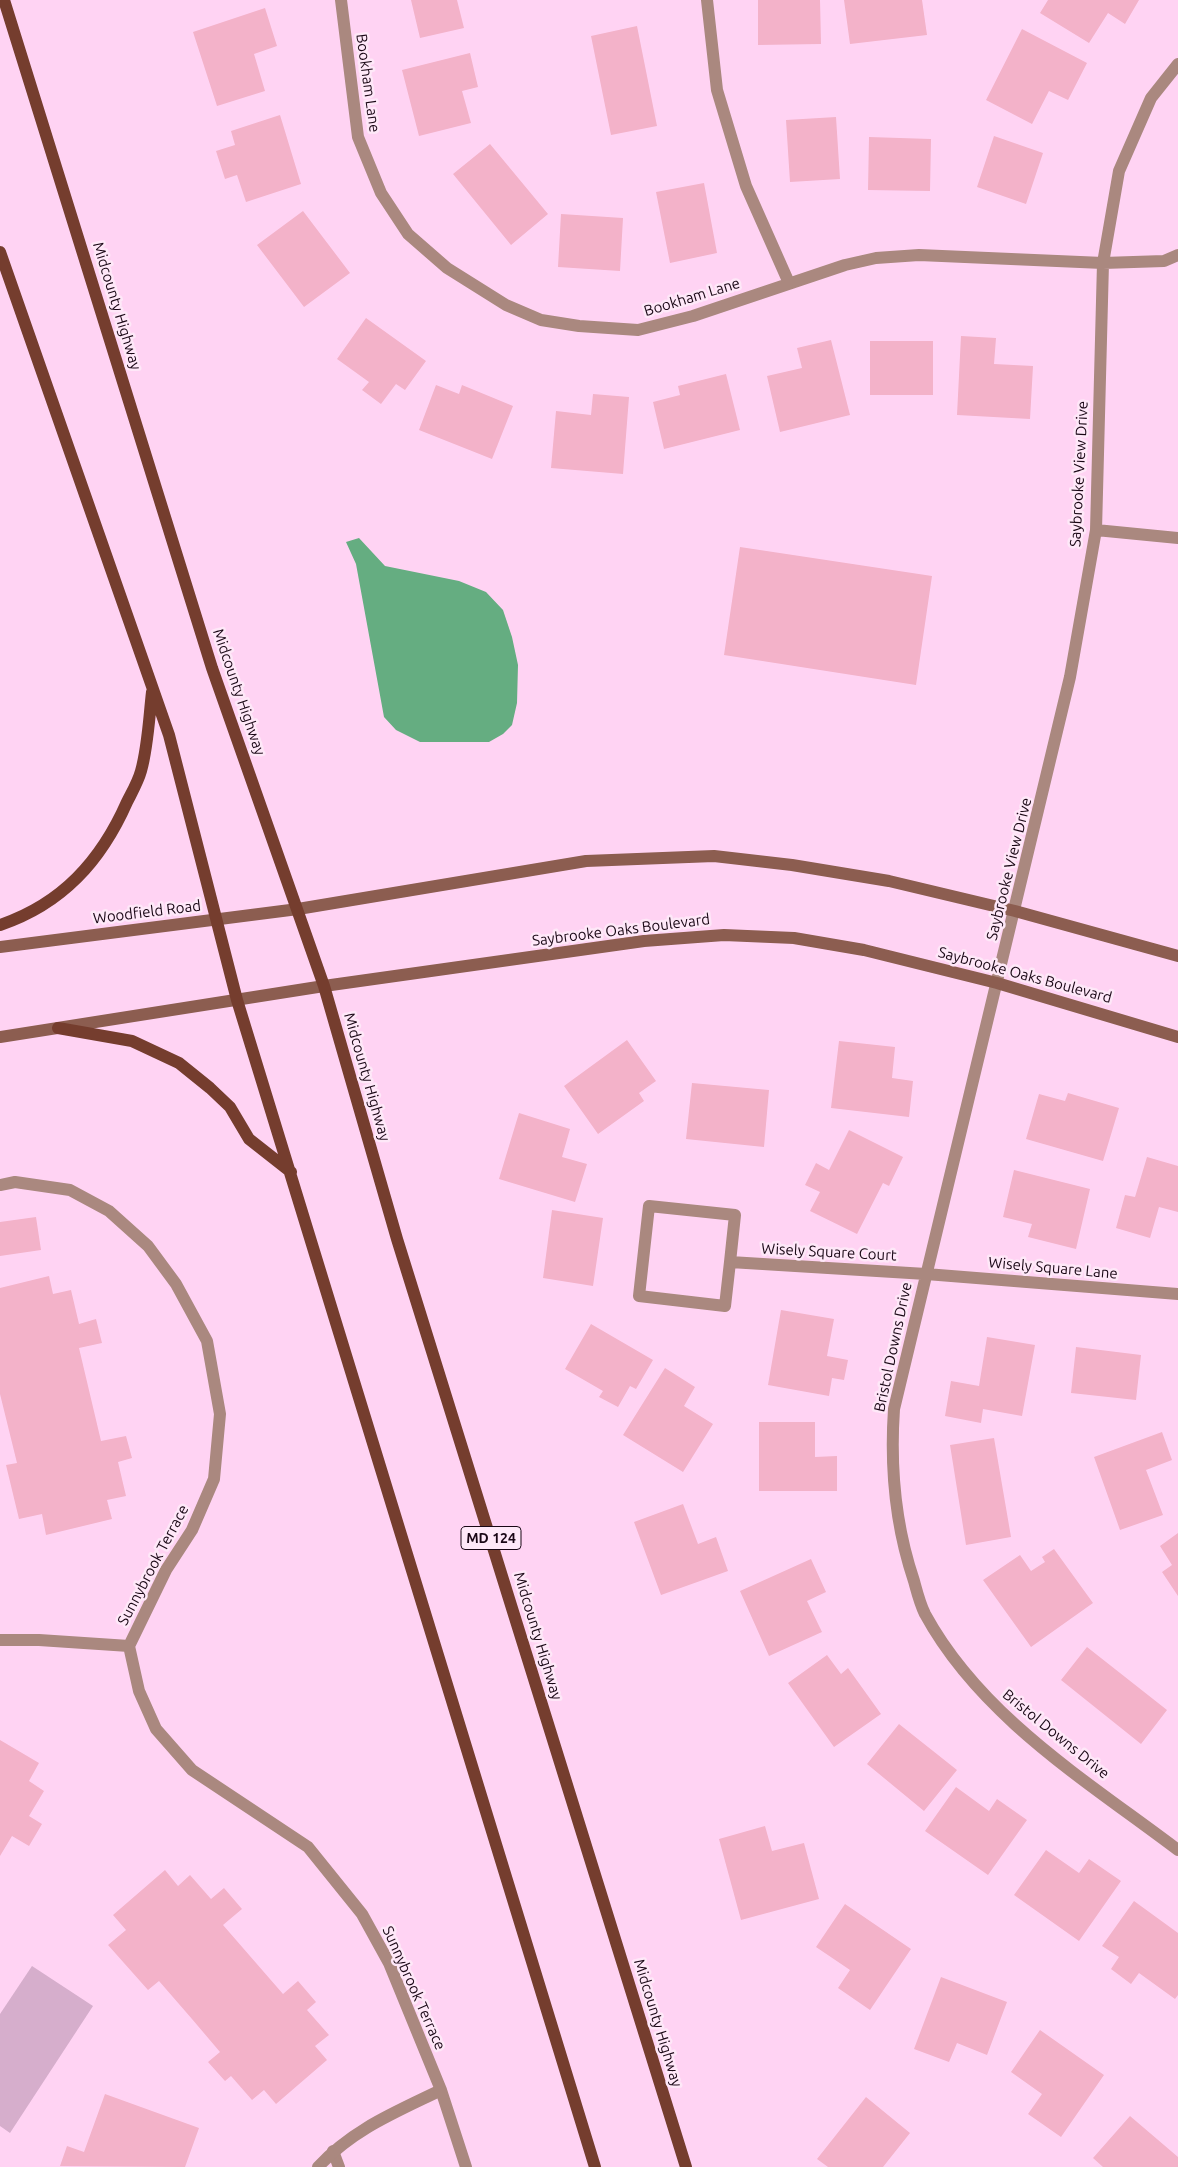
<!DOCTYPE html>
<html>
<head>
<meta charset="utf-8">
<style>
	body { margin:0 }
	canvas { display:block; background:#ffd3f3 }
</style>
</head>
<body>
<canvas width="1178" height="2167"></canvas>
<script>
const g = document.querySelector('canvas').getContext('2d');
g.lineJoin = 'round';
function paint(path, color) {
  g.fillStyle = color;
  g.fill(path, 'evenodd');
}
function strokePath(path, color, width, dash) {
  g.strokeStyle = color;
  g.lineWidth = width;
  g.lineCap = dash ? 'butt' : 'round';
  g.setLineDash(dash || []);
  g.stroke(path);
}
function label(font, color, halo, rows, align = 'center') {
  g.font = font + ' Ubuntu,sans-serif';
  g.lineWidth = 5;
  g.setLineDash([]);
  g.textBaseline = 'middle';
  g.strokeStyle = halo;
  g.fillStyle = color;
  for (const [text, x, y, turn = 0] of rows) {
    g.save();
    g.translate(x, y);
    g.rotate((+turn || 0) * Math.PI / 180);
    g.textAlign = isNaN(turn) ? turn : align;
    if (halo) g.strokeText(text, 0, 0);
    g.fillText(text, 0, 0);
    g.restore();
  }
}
const green = new Path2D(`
	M 32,1966 L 93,2006 L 10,2133 L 0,2126 L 0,2014 Z`);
const water = new Path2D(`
	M 359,538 L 385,566 L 459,581 L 486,592 L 503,610 L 512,637 L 518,665 L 517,703 L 512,725 L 503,734 L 489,742 L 420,742 L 396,730 L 384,717 L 356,564 L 346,542 Z`);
const building = new Path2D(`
	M 411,0 L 457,0 L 464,28 L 420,38 Z
	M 758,0 L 820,0 L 821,44 L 758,45 Z
	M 844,0 L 922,0 L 927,35 L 850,44 Z
	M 1048,0 L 1139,0 L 1125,24 L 1108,13 L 1089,43 L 1040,13 Z
	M 265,8 L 277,46 L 254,54 L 265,91 L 217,106 L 193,32 Z
	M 637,26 L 657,126 L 611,135 L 591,36 Z
	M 1022,29 L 1087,63 L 1068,100 L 1049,91 L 1032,124 L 986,100 Z
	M 470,53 L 478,87 L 462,91 L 471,123 L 419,136 L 402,70 Z
	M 280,115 L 301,184 L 246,202 L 237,175 L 225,179 L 216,151 L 235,145 L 231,131 Z
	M 836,117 L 840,179 L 790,182 L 786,120 Z
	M 994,136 L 1043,153 L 1026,204 L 977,187 Z
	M 869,137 L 931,139 L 930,191 L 868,190 Z
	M 490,144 L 548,214 L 511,245 L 453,174 Z
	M 704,183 L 717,253 L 670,263 L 656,192 Z
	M 303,211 L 350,273 L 304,307 L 257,245 Z
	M 561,214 L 623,218 L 620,271 L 558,267 Z
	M 366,318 L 426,361 L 405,390 L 396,384 L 381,404 L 362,390 L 369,382 L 337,359 Z
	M 961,336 L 996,338 L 994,364 L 1033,366 L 1030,419 L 957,415 Z
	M 831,340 L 850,415 L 780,432 L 767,376 L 802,368 L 797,348 Z
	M 870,341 L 933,341 L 933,395 L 870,395 Z
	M 726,374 L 740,430 L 664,449 L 653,402 L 680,395 L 678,386 Z
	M 436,385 L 459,394 L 462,385 L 513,406 L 492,459 L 419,430 Z
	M 593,394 L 629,397 L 623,474 L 551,468 L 556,411 L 591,415 Z
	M 740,547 L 932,576 L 916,685 L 724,655 Z
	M 627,1040 L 656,1081 L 639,1093 L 644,1101 L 598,1134 L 564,1086 Z
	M 839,1041 L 895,1047 L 892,1078 L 913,1081 L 909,1117 L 831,1108 Z
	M 692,1083 L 769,1090 L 764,1147 L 686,1139 Z
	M 1068,1093 L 1119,1108 L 1103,1161 L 1026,1139 L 1039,1094 L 1065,1101 Z
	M 519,1113 L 570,1129 L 562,1157 L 587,1164 L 575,1202 L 499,1179 Z
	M 849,1130 L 903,1157 L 889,1186 L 883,1183 L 857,1234 L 810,1211 L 820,1192 L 805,1185 L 816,1163 L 829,1170 Z
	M 1147,1157 L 1178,1166 L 1178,1212 L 1159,1207 L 1150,1238 L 1116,1228 L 1125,1195 L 1135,1197 Z
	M 1014,1170 L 1090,1189 L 1076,1249 L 1028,1237 L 1032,1224 L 1003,1217 Z
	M 552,1210 L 603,1218 L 593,1286 L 543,1278 Z
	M 36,1217 L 41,1250 L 0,1256 L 0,1222 Z
	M 49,1276 L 53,1294 L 71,1290 L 79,1324 L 96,1319 L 102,1343 L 79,1348 L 101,1441 L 126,1436 L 132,1458 L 118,1462 L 126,1496 L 107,1500 L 112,1519 L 46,1535 L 42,1514 L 19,1519 L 6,1465 L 17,1463 L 0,1394 L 0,1288 Z
	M 781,1310 L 834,1319 L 827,1356 L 848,1360 L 844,1380 L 832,1378 L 829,1396 L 768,1385 Z
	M 591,1324 L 653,1360 L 636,1389 L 630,1386 L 618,1407 L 599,1397 L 603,1391 L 565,1369 Z
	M 987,1337 L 1035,1345 L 1022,1416 L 983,1409 L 981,1423 L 945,1416 L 951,1381 L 979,1386 Z
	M 1076,1347 L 1141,1355 L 1136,1400 L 1071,1393 Z
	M 665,1368 L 695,1387 L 684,1406 L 713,1424 L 683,1472 L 623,1435 Z
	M 759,1422 L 815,1422 L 815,1457 L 837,1456 L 837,1491 L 759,1491 Z
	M 1162,1432 L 1172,1460 L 1146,1470 L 1163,1515 L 1120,1530 L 1094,1457 Z
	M 994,1438 L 1011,1537 L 966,1545 L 950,1445 Z
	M 683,1504 L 698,1544 L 716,1537 L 728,1571 L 661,1595 L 634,1522 Z
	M 1178,1533 L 1178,1596 L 1162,1572 L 1172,1565 L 1160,1546 Z
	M 1054,1549 L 1093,1603 L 1031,1647 L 983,1580 L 1020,1555 L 1031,1571 L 1045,1562 L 1042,1557 Z
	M 811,1559 L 826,1592 L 807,1601 L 822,1632 L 769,1656 L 740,1591 Z
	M 1087,1647 L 1167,1710 L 1141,1744 L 1061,1680 Z
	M 827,1655 L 841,1674 L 848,1668 L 881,1714 L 834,1747 L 788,1683 Z
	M 899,1724 L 957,1770 L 924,1811 L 867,1764 Z
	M 0,1740 L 39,1763 L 29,1781 L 44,1791 L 29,1816 L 42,1824 L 29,1846 L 12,1836 L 0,1856 Z
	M 956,1787 L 989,1811 L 997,1799 L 1027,1820 L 988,1875 L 925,1831 Z
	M 765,1826 L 772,1851 L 804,1843 L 819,1899 L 741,1920 L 719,1839 Z
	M 1046,1850 L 1079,1873 L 1089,1859 L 1121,1881 L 1079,1941 L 1014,1895 Z
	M 165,1870 L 178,1886 L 190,1875 L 211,1899 L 224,1888 L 242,1909 L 223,1925 L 283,1994 L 298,1981 L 316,2002 L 307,2010 L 329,2035 L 315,2046 L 327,2060 L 276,2104 L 264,2090 L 252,2100 L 231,2076 L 225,2081 L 208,2062 L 220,2052 L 192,2019 L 159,1981 L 148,1990 L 108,1945 L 126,1930 L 113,1915 Z
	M 1134,1901 L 1178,1933 L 1178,1995 L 1175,1999 L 1139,1973 L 1131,1984 L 1111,1969 L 1119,1957 L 1102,1946 Z
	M 845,1904 L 911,1949 L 870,2010 L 838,1988 L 850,1970 L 816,1947 Z
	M 941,1977 L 1007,2002 L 987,2055 L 957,2043 L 949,2062 L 914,2049 Z
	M 1040,2030 L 1104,2075 L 1061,2137 L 1028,2114 L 1042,2094 L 1011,2072 Z
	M 105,2094 L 199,2128 L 185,2167 L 60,2166 L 67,2146 L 84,2152 Z
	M 866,2097 L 910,2133 L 883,2167 L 828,2167 L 817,2159 Z
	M 1130,2116 L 1178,2157 L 1178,2167 L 1103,2167 L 1093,2158 Z`);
const lane = new Path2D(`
	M 333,2151 L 339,2167`);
const street = new Path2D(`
	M 341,0 L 358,137 L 381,193 L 408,234 L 447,268 L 506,305 L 541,320 L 579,326 L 638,330 L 693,316 L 845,265 L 876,258 L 919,255 L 1103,263 L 1164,261 L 1178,255
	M 707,0 L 717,90 L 746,186 L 789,283
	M 1178,64 L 1151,98 L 1119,171 L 1103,263 L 1096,530 L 1070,677 L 894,1409 C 890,1468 895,1525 914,1581 C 917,1592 920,1604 925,1614 C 981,1717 1087,1781 1178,1850
	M 1096,530 L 1178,538
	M 0,1185 L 15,1182 L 70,1190 L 109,1211 L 148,1246 L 176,1284 L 207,1341 L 220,1414 L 214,1479 L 192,1530 L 166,1570 L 129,1646 L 139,1691 L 156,1729 L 192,1770 L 308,1847 L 362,1914 L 389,1963 L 441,2090 L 466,2167
	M 730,1262 L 735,1215 L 649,1206 L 639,1296 L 725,1306 L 730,1262 L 926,1274 L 1178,1294
	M 0,1640 L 39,1640 L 129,1646
	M 318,2167 C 353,2129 396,2112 441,2090`);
const secondary = new Path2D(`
	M 0,947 L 298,909 L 586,861 L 714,856 L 792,865 L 889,881 L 1015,911 L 1178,956
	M 0,1037 L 324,986 L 644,941 L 724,935 L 794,938 L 864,950 L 997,983 L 1178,1037`);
const primary = new Path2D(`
	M 4,0 L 212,668 L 324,986 L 397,1239 L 686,2167
	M 0,252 L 169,735 L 237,1000 L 595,2167
	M 0,925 C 62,904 101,861 127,802 C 132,792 138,782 141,771 C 148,746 149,718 152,692
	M 58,1028 L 132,1041 L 179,1063 L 210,1088 L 230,1107 L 249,1139 L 291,1172`);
const shields = [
	[491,1538,60]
];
const shieldNames = [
	["MD 124",491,1538]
];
const streetNames = [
	["Bookham Lane",368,83,82],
	["Bookham Lane",692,297,-17],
	["Midcounty Highway",117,306,73],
	["Saybrooke View Drive",1079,474,-87],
	["Midcounty Highway",239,692,71],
	["Saybrooke View Drive",1009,869,-76],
	["Woodfield Road",147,912,-7],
	["Saybrooke Oaks Boulevard",621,930,-7],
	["Saybrooke Oaks Boulevard",1025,975,15],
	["Midcounty Highway",367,1077,74],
	["Wisely Square Court",829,1252,3],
	["Wisely Square Lane",1053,1268,5],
	["Bristol Downs Drive",893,1347,-78],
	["Sunnybrook Terrace",153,1565,-62],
	["Midcounty Highway",538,1636,73],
	["Bristol Downs Drive",1056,1734,39],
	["Sunnybrook Terrace",414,1988,66],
	["Midcounty Highway",658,2023,73]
];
paint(green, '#d6aecc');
paint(water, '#65ad81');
paint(building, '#f3b2c9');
strokePath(lane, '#aa887f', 12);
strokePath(street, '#aa887f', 12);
strokePath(secondary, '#8c5d50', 12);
strokePath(primary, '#753d2e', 12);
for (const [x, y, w] of shields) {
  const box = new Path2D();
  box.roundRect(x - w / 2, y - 11.5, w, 23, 4);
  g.fillStyle = '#fee8f8';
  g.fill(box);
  strokePath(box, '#190715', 1);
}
label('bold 14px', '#190715', null, shieldNames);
label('15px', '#190715', '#fee8f8', streetNames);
</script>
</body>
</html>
